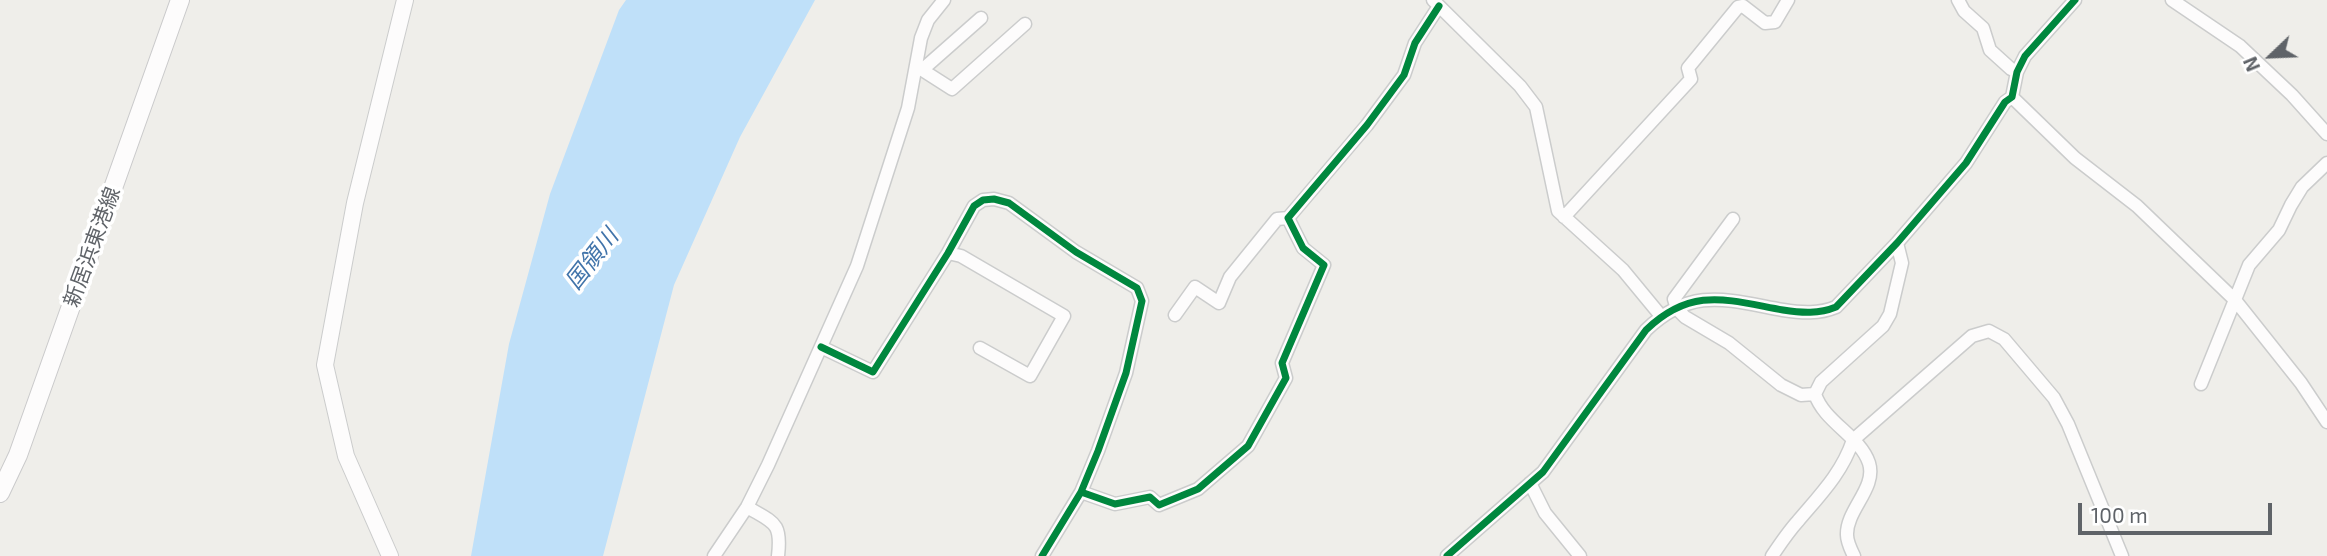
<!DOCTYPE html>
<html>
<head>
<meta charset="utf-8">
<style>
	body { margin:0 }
	#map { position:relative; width:2327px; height:556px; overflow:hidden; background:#efeeea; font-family:"Exo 2",sans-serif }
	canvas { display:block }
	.north { position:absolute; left:2236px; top:21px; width:70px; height:70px; -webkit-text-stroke:5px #fff; paint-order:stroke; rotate:247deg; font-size:19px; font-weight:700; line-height:28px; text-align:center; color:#5f6368 }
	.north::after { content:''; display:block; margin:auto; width:24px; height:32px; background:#5f6368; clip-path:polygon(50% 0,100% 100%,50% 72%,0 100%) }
	.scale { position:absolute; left:2078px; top:503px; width:194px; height:32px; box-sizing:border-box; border:4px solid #5f6368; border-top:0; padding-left:9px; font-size:21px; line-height:24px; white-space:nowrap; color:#5f6368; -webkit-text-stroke:5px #fff; paint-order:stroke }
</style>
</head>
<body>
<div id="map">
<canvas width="2327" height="556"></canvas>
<div class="north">N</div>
<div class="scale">100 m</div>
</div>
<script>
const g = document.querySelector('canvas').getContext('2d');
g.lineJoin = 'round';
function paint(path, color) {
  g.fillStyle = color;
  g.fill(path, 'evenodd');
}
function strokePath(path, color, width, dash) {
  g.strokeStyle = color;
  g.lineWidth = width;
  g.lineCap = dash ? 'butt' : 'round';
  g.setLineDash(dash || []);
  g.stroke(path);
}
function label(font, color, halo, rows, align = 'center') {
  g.font = font + ' "Exo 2","Noto Sans JP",sans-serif';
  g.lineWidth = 7;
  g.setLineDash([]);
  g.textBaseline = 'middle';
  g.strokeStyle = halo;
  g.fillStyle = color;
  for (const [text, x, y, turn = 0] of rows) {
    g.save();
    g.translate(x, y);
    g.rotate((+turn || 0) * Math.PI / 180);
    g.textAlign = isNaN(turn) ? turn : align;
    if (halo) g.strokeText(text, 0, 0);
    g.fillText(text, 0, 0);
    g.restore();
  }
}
const water = new Path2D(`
	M 626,0 L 815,0 L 740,137 L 674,285 L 603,556 L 471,556 L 509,344 L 550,194 L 619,10 Z`);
const minor = new Path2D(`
	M 1433,0 L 1520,86 L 1536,107 L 1558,211 L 1623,270 L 1661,316
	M 1958,0 L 1964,11 L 1983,28 L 1990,50 L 2011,69 L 2017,72
	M 2172,0 L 2240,46 L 2292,95 L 2327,134
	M 916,66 L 952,89 L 1025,24
	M 922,70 L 981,18
	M 2012,97 L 2075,158 L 2137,206 L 2235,300 L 2301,383 L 2327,422
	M 1564,217 L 1691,79 L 1688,68 L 1738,7 L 1743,6 L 1765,23 L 1775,22 L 1788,0
	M 1733,219 L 1674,299 L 1677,309 L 1685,317 L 1729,343 L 1781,385 L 1801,395 L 1815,394 C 1824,422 1860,436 1869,463 C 1877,488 1846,510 1847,535 C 1847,542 1851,550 1854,556
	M 948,253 L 961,256 L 1064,316 L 1030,376 L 980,348
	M 1175,315 L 1195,287 L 1219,303 L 1230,277 L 1277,219 L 1288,218
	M 821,347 L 873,372 L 948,253 L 974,206 L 983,200 L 994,199 L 1009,203 L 1076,252 L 1137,288 L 1142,301 L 1126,373 L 1098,451 L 1081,492 L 1042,556
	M 2201,384 L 2249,265 L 2279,230 L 2291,205 L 2302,187 L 2327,163
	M 1815,394 L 1821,382 L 1883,326 L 1890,314 L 1902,263 L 1897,243
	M 1530,483 L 1545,513 L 1580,556
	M 1081,492 L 1115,504 L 1150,497 L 1159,505 L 1198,489 L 1248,446 L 1286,378 L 1282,363 L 1324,265 L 1303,248 L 1288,218 L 1367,125 L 1404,75 L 1415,43 L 1439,6
	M 747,507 C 774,523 782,522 778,556
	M 714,556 L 747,507 L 768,465 L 857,266 L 908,108 L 921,38 L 928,20 L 944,0
	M 1447,556 L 1543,472 L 1646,330 C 1692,286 1727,300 1783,310 C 1802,313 1819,314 1836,307 L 1897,243 L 1966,163 L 2005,102 L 2012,97 L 2017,72 L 2025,56 L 2075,0
	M 1772,556 C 1780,544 1788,532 1798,521 C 1820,495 1842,473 1853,440 L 1972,336 L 1989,331 L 2004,339 L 2054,398 L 2068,424 L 2122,556`);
const tertiary = new Path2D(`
	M 390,556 L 346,456 L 325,365 L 355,203 L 405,0`);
const secondary = new Path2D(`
	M 0,493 L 18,455 L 180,0`);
const cycleway = new Path2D(`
	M 821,347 L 873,372 L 948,253 L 974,206 L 983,200 L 994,199 L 1009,203 L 1076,252 L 1137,288 L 1142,301 L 1126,373 L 1098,451 L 1081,492 L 1042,556
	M 1081,492 L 1115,504 L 1150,497 L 1159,505 L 1198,489 L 1248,446 L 1286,378 L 1282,363 L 1324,265 L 1303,248 L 1288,218 L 1367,125 L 1404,75 L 1415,43 L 1439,6
	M 1447,556 L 1543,472 L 1646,330 C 1692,286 1727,300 1783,310 C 1802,313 1819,314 1836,307 L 1897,243 L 1966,163 L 2005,102 L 2012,97 L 2017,72 L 2025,56 L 2075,0`);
const streetNames = [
	["新居浜東港線",92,247,-70]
];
const waterNames = [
	["国領川",592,259,-52]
];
paint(water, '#bfe0f9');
strokePath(minor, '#cbcccc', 15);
strokePath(tertiary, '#cbcccc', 18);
strokePath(secondary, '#cacacb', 20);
strokePath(minor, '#fdfcfc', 12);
strokePath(tertiary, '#fdfcfc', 16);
strokePath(secondary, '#fdfcfc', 18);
strokePath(cycleway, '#00873e', 7);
label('21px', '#5f6368', '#fff', streetNames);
label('italic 23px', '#4174aa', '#fff', waterNames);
</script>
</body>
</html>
